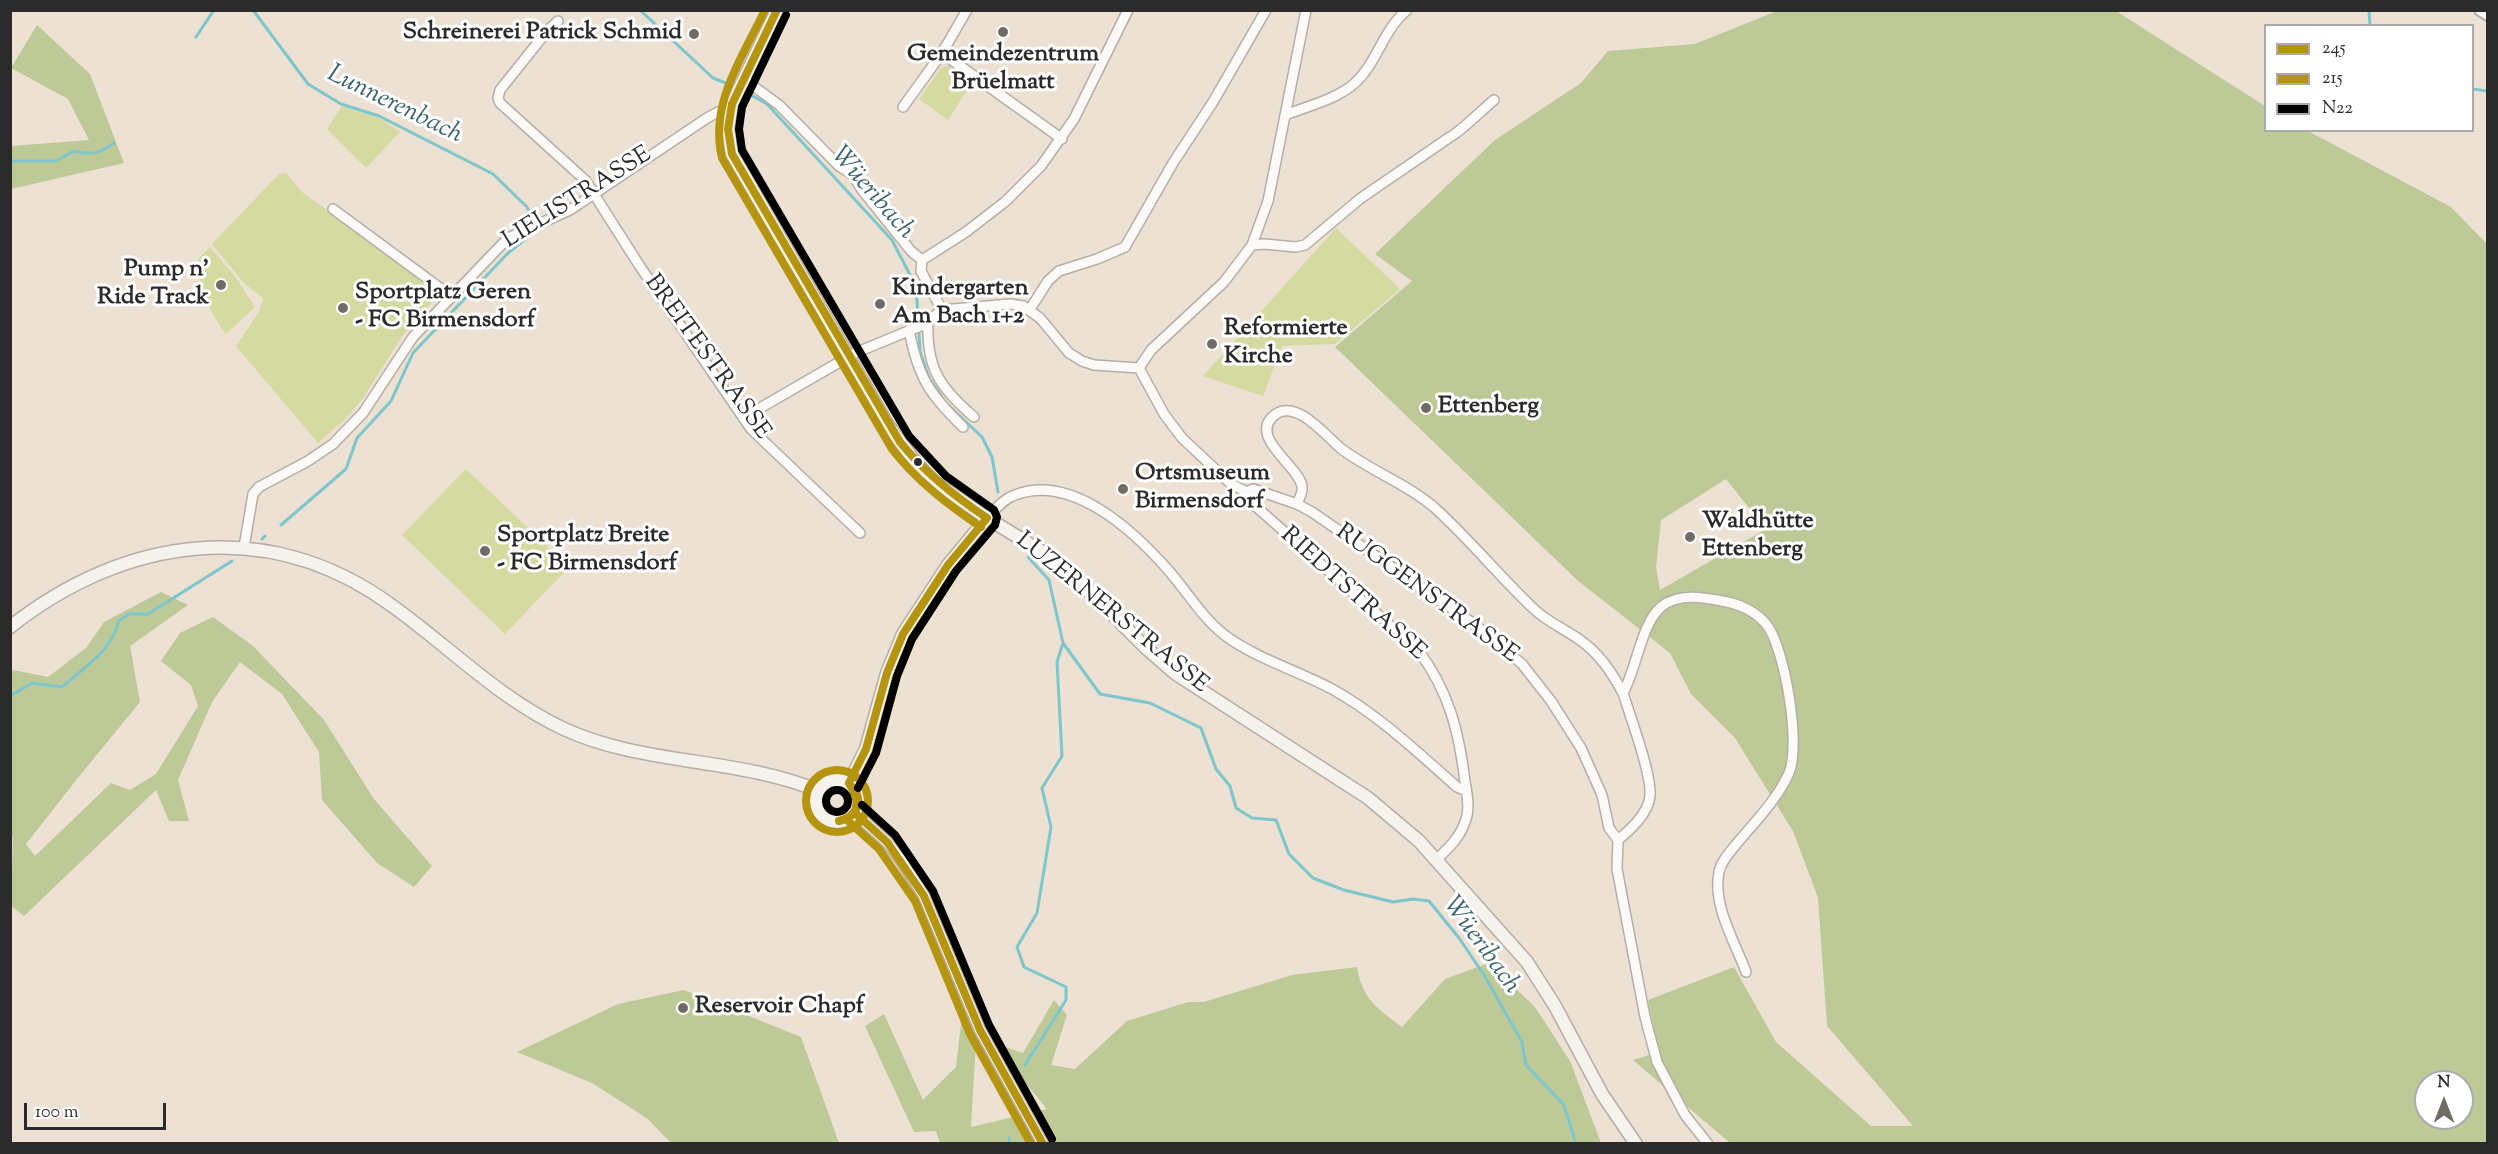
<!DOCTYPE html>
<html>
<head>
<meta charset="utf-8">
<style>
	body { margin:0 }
	#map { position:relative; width:2498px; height:1154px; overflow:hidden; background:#ece1d2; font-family:"Sorts Mill Goudy",serif }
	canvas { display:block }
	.frame { position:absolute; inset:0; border:12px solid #2b2b2b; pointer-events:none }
	.legend { position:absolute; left:2264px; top:24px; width:210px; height:108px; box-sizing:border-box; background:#fff; border:2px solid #aaa; margin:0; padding:8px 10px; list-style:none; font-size:18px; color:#2b2b2b }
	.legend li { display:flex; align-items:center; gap:12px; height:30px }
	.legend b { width:30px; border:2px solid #aaa }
	.north { position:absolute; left:2414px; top:1070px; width:60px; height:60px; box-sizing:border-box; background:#fff; border:2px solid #aaa; border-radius:50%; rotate:0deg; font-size:16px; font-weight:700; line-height:24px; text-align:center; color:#2b2b2b }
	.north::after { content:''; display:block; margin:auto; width:21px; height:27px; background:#6f6b65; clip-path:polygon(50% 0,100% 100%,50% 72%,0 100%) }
	.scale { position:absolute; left:24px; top:1103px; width:142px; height:27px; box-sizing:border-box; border:3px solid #2b2b2b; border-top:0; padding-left:8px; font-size:18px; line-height:21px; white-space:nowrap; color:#2b2b2b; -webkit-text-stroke:4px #fff; paint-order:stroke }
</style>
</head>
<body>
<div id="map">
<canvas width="2498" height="1154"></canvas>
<div class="frame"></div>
<ul class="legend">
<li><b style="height:8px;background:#b5940f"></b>245</li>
<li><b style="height:8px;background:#b5940f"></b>215</li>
<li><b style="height:8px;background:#000"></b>N22</li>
</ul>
<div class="north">N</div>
<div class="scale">100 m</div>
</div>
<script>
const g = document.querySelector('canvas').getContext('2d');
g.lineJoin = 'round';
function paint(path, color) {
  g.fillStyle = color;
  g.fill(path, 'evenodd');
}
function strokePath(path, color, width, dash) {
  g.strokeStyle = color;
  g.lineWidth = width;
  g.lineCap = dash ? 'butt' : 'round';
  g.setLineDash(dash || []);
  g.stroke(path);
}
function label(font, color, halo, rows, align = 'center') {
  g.font = font + ' "Sorts Mill Goudy",serif';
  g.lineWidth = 6;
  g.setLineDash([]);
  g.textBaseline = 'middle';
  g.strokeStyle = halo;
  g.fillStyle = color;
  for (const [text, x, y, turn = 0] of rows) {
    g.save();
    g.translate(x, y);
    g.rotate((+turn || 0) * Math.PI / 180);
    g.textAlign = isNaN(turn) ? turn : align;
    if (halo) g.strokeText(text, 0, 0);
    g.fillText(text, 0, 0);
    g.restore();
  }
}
const green = new Path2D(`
	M 949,66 L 972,82 L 948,120 L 919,99 L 942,67 Z
	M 342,106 L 379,118 L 400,132 L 366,168 L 327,129 Z
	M 286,173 L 303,193 L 442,291 L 403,335 L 361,401 L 343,421 L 318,443 L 236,346 L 259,312 L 263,298 L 244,283 L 212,244 L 279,174 Z
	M 1336,228 L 1400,289 L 1335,344 L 1282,346 L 1263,396 L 1203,376 Z
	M 210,247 L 236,278 L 255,307 L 226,334 C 213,317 193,281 198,259 Z
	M 466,469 L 569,567 L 505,634 L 402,535 Z`);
const forest = new Path2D(`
	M 1777,11 L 2116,11 L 2265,106 L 2266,130 L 2308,131 L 2451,207 L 2488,245 L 2487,1143 L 1730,1143 L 1633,1060 L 1659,1052 L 1648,1000 L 1734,967 L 1776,1042 L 1871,1126 L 1913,1126 L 1827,1026 L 1818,898 L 1793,831 L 1735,738 L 1691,694 L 1670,653 L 1577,580 L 1335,347 L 1412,281 L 1375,254 L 1495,140 L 1581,83 L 1608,51 L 1695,44 ZM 1726,479 L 1766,529 L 1660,590 L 1656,567 L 1661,520 ZM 2426,1082 L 2462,1082 L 2462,1118 L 2426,1118 Z
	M 37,25 L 90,74 L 124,163 L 11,189 L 11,146 L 89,140 L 68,99 L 11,68 Z
	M 161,592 L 188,605 L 130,646 L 140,702 L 77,779 L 26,844 L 35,856 L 111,783 L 130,790 L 156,774 L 198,706 L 191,685 L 161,661 L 180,633 L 213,617 L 253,646 L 324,720 L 374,799 L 432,866 L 414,887 L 377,863 L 322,800 L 319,752 L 282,694 L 240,662 L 212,702 L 178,780 L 189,821 L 169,821 L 156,790 L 24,916 L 11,906 L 13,839 L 10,830 L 11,672 L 13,670 L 48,677 L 86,648 L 104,622 Z
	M 1489,963 L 1535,1007 L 1570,1061 L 1601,1143 L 940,1143 L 936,1131 L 914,1132 L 865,1026 L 884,1014 L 923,1100 L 956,1067 L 962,1016 L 976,1042 L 971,1127 L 1047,1109 L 993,1043 L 1023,1053 L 1054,1000 L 1067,1015 L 1051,1065 L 1075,1069 L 1127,1021 L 1188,1002 L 1204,1002 L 1292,975 L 1357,967 C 1362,999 1378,1009 1402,1027 L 1445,979 Z
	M 684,990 L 801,1037 L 839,1143 L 671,1143 L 648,1119 L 592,1083 L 517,1052 L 618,1004 Z`);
const stream = new Path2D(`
	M 253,10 L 308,84 L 341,104 L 379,116 L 493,174 L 527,207 L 532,218
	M 640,10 L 713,78 L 736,87
	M 2369,10 L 2370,26
	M 196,37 L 214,10
	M 2472,89 L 2488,91
	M 742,90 L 767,104 L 892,240 L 909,273 L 917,300 L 920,352 L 929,378 L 946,403 L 982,437 L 992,457 L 998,492
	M 10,161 L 56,161 L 74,151 C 91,156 100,153 114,143
	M 281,525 L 346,469 L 357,438 L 391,401 L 413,353 L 508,253 L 528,237
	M 262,539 L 265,536
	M 1028,557 L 1049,580 L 1063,643 L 1100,694 L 1150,703 L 1201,728 L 1216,769 L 1230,786 L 1236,808 L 1252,818 L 1276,820 L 1289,854 L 1313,878 L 1344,890 L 1393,902 L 1413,899 L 1429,901 L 1459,938 L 1484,975 L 1522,1042 L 1526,1065 L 1564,1105 L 1576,1144
	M 10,696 L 32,683 L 62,687 C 83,668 112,651 119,621 L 129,614 L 148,614 L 232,561
	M 1025,1065 L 1066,1000 L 1066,987 L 1024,967 L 1017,947 L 1037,913 L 1051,827 L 1042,788 L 1062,756 L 1057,662 L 1063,643
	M 1009,1138 L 1010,1144`);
const minor = new Path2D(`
	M 558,21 L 548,30 L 500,90 L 498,98 L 500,103 L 585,180 L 639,265 L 751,429 L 860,533
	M 942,53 L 1062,139
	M 744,79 L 779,105 L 839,166 L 853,175 L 862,190 L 911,251 L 922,260
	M 903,107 L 942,53 L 967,10
	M 1285,115 C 1308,106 1338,99 1356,82 C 1378,61 1383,30 1407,10
	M 333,209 L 451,296
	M 1252,245 L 1264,244 L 1296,247 L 1305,245 L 1361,198 L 1450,137 C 1459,133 1483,109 1494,100
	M 922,260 L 966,232 L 1006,201 L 1041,166 L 1074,119 L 1128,10
	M 922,260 L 921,271 L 942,310
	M 1030,309 L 1048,281 L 1059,271 L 1097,259 L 1125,247 L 1173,163 L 1213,102 L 1266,10
	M 928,321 C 926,368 940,388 974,417
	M 909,330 C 918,377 929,394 963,427
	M 1139,368 L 1164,414 L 1182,438 L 1231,484 L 1247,492 L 1253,504 L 1418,650 C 1449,691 1459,732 1465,782 C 1467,793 1470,808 1466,819 C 1461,836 1450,847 1437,859
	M 1139,368 L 1151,350 L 1224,282 L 1252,245 L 1268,201 L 1306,10
	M 743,418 L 855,353 L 923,325 L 942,310 L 1010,304 L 1023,306 L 1040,318 L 1069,353 L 1082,361 L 1094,365 L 1139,368
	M 1247,492 L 1253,489 L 1297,504 L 1312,512 L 1474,624 L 1522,664 L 1551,701 L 1581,748 L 1602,795 L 1609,828 L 1618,840 L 1617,869 L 1645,1017 L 1657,1062 L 1685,1115 L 1708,1144
	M 1297,504 C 1299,499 1303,492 1302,487 C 1301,467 1245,436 1276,414 C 1298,399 1328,439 1343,450 C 1373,472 1409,485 1436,509 C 1471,541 1501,578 1535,610 C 1548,622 1566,630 1580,640 C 1600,654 1612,673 1623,693
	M 987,518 C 995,510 1003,499 1015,495 C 1072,473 1134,531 1169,571 C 1189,594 1204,621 1230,639 C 1261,660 1298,671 1332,689 C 1379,715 1417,752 1457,787 L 1466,791
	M 244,547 L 253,494 L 259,487 L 308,461 L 333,444 L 363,413 L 413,337 L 508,238 L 570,210 L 707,118 L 718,112 L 730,112
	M 1618,840 C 1631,829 1648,814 1650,796 C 1652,775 1630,716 1623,693 C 1637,668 1641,624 1661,607 C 1679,592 1706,598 1727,602 C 1741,605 1756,612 1766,624 C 1785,647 1801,745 1789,773 C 1778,798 1756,821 1738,842 C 1731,851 1721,861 1719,872 C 1712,905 1735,942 1746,972`);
const tertiary = new Path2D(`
	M 2480,10 L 2488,15
	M 855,813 L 887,842 L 902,861 L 924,896 L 980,1030 L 1043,1144`);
const secondary = new Path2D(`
	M 777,10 L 732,104 L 728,129 L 732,154 L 887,424 L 916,463 L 933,481 L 987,518 L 1044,553 L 1081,583 L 1145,647 L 1176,674 L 1368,798 L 1419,841 L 1527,962 L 1555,1006 L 1602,1094 L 1636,1144
	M 10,627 C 125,536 269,516 391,605 C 450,647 498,698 564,729 C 645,766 737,757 819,791
	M816 801a21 21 0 1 1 42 0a21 21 0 1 1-42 0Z
	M 849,783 L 866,749 L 887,673 L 903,634 L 948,565 L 987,518`);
const bus1 = new Path2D(`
	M 777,10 L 732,104 L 728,129 L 732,154 L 900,442 C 925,473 954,496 987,518
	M 849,783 L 866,749 L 887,673 L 903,634 L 948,565 L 987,518
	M 855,813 L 887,842 L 924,896 L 980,1030 L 1043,1144
	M 839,821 C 860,815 860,801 850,785
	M 839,821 C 858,817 865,799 850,785`);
const bus2 = new Path2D(`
	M 765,10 C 742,58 709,104 722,158 L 892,449 C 917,481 947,504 981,527
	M806 801a31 31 0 1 1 62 0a31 31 0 1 1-62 0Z
	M 858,788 L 876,753 L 897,676 L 912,639 L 956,571 L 995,525
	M 848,821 L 879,849 L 915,901 L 970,1034 L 1031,1144`);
const bus3 = new Path2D(`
	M 786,15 L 742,107 L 739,129 L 742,150 L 909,436 L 946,476 L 994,510 L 997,517 L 995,525 L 956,571 L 912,639 L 897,676 L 876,753 L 858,788
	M826 801a11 11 0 1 1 22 0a11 11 0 1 1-22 0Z
	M 862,805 L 895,835 L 933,891 L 989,1025 L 1052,1139`);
const markers = [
	[1003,32,6,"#6f6b65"],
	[694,34,6,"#6f6b65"],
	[221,285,6,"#6f6b65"],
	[880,304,6,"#6f6b65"],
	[343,308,6,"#6f6b65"],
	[1212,344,6,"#6f6b65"],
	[1426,408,6,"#6f6b65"],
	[918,462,5,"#2b2b2b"],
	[1123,489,6,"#6f6b65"],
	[1690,537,6,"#6f6b65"],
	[485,551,6,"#6f6b65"],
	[683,1008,6,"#6f6b65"]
];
const poiNames = [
	["Schreinerei Patrick Schmid",682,34,"right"],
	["Gemeindezentrum",1003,56,"center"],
	["Brüelmatt",1003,84,"center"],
	["Pump n'",209,271,"right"],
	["Ride Track",209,299,"right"],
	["Kindergarten",892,290],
	["Am Bach 1+2",892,318],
	["Sportplatz Geren",355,294],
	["- FC Birmensdorf",355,322],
	["Reformierte",1224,330],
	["Kirche",1224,358],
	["Ettenberg",1438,408],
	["Ortsmuseum",1135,475],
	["Birmensdorf",1135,503],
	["Waldhütte",1702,523],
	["Ettenberg",1702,551],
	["Sportplatz Breite",497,537],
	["- FC Birmensdorf",497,565],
	["Reservoir Chapf",695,1008]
];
const streetNames = [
	["LIELISTRASSE",578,199,-32],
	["BREITESTRASSE",706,358,54],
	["RIEDTSTRASSE",1352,595,42],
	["RUGGENSTRASSE",1426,595,36],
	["LUZERNERSTRASSE",1111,614,39]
];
const waterNames = [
	["Lunnerenbach",394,106,26],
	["Wüeribach",871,194,49],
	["Wüeribach",1480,946,54]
];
paint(green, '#d4daa0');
paint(forest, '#bec998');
strokePath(stream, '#7dc6cc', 3);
strokePath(minor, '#b6aea5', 12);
strokePath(tertiary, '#b6aea5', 14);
strokePath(secondary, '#b6aea5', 15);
strokePath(minor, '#fcfaf8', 9);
strokePath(tertiary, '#fcfaf8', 10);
strokePath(secondary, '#f6f2ed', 12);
strokePath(bus1, '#b5940f', 8);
strokePath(bus2, '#b5940f', 8);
strokePath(bus3, '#000', 8);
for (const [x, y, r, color] of markers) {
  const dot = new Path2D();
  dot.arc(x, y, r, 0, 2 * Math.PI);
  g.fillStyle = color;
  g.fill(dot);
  strokePath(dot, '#fff', 2);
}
label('bold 24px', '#2b2b2b', '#fff', poiNames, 'left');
label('24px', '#2b2b2b', '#fff', streetNames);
label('italic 26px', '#39646b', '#fff', waterNames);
</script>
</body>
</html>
